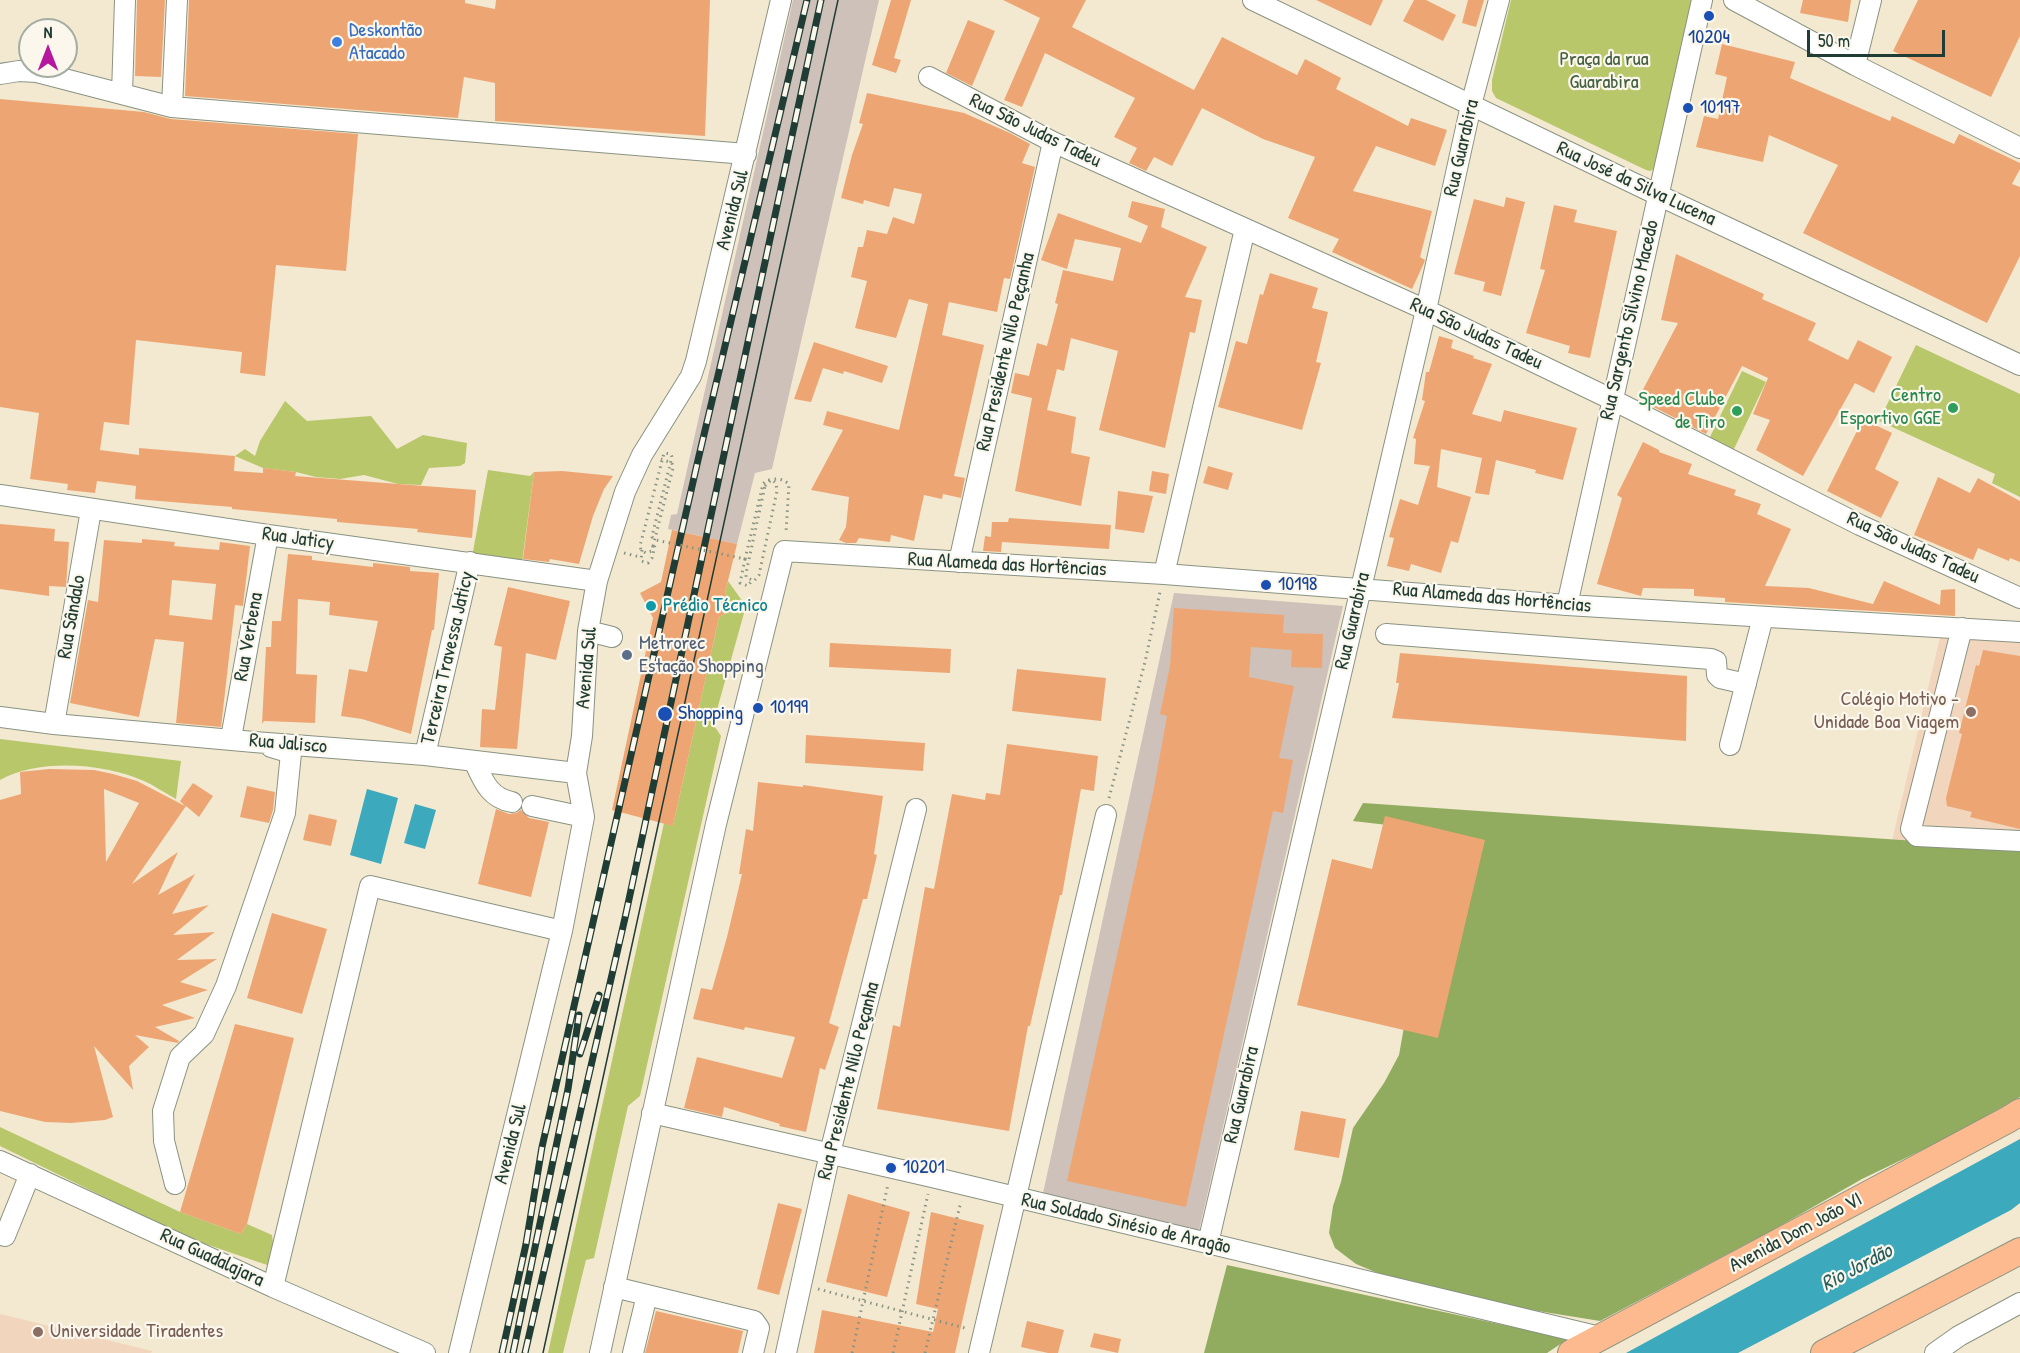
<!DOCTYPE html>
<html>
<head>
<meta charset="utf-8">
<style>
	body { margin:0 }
	#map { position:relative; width:2020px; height:1353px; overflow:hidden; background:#f3e9d1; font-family:"Patrick Hand",sans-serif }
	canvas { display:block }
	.north { position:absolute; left:18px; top:18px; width:60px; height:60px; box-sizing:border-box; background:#fbf7ec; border:2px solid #a3ada2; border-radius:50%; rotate:0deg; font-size:16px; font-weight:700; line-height:24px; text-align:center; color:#1f3d34 }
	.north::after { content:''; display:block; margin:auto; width:21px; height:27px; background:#b5179e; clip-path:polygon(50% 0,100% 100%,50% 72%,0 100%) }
	.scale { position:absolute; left:1807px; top:30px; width:138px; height:27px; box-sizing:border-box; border:3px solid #1f3d34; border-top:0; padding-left:8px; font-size:18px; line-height:21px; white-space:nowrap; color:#1f3d34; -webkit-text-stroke:4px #fbf7ec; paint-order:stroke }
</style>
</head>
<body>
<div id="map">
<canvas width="2020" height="1353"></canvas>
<div class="north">N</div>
<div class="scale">50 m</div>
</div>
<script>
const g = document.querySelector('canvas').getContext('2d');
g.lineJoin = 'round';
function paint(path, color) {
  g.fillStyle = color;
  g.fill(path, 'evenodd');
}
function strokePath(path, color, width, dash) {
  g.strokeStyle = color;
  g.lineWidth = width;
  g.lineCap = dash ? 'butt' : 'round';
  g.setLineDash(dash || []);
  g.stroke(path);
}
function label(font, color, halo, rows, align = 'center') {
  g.font = font + ' "Patrick Hand",sans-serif';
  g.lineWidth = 4.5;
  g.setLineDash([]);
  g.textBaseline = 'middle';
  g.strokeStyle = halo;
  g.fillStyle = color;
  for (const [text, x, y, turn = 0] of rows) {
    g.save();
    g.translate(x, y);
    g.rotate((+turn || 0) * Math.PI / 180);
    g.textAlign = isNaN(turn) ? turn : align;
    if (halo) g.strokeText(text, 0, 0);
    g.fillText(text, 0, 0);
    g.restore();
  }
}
const built = new Path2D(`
	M 1941,633 L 2020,640 L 2020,853 L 1891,845 Z
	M 0,1314 L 152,1351 L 151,1353 L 0,1353 Z`);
const industrial = new Path2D(`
	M 793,0 L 879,0 L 772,469 L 755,473 L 737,544 L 668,529 L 671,515 L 677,514 Z
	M 1174,593 L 1343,606 L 1198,1235 L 1043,1193 Z`);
const green = new Path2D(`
	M 1511,0 L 1694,0 L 1655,169 L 1650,171 L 1646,170 L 1496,98 L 1492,91 L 1492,80 Z
	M 1916,345 L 2020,394 L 2020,497 L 1992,483 L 1995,474 L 1879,421 Z
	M 1742,371 L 1766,382 L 1733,451 L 1709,439 Z
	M 285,401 L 307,421 L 371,416 L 397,449 L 423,435 L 467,443 L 465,463 L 460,466 L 429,468 L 421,485 L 398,484 L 364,475 L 340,479 L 316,477 L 296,472 L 263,468 L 235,456 L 245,449 L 255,456 L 260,441 Z
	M 488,470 L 530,476 L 534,472 L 522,563 L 472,557 Z
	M 728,581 L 746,606 L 713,724 L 721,736 L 640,1096 L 628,1106 L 594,1258 L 586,1260 L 563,1353 L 548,1353 L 664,823 L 673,826 L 719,617 L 733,609 L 725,593 Z
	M 0,739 L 181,761 L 176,799 C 165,793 155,786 144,781 C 105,763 38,758 0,780 Z
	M 0,1127 L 180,1212 L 241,1234 L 247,1224 L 272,1235 L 275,1259 L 267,1265 L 188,1238 L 0,1146 Z`);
const forest = new Path2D(`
	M 1363,803 L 1901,840 L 1959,843 L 2020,848 L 2020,1097 L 1947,1138 L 1862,1179 L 1771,1231 L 1600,1321 L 1476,1301 L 1380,1274 L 1356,1264 L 1335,1248 L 1329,1233 L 1333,1206 L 1341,1182 L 1353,1128 L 1384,1083 L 1399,1055 L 1439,831 L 1353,821 Z
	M 1227,1265 L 1568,1339 L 1547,1353 L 1204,1353 Z`);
const water = new Path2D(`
	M 367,789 L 398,798 L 381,864 L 350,855 Z
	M 415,804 L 436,810 L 425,849 L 404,843 Z
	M 2020,1139 L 2020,1203 L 2011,1210 L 1738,1353 L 1626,1353 Z`);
const building = new Path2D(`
	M 137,0 L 165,0 L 161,77 L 135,76 Z
	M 189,0 L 465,0 L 465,3 L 495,9 L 496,0 L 710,0 L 705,136 L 495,121 L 495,83 L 464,77 L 458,118 L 185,96 Z
	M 891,0 L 911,0 L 894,58 L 901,60 L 896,73 L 872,65 Z
	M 1003,0 L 1086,0 L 1072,27 L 1194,90 L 1222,37 L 1297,75 L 1305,59 L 1341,78 L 1336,89 L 1408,126 L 1411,118 L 1447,130 L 1435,166 L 1376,146 L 1353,191 L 1432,211 L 1420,257 L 1425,260 L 1424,263 L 1412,289 L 1332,252 L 1339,239 L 1288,218 L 1315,157 L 1263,139 L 1202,108 L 1172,166 L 1154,157 L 1146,171 L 1129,163 L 1137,148 L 1114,137 L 1135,98 L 1045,53 L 1022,107 L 1004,100 L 1040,18 Z
	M 1316,0 L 1383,0 L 1371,26 Z
	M 1414,0 L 1426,0 L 1456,15 L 1443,41 L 1403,21 Z
	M 1468,0 L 1484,0 L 1476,27 L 1462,23 Z
	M 1803,0 L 1851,0 L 1848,22 L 1800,13 Z
	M 1918,0 L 2020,0 L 2020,36 L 1991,97 L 1893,51 Z
	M 968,20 L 995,31 L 972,86 L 946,73 Z
	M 1722,44 L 1795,62 L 1790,78 L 1890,121 L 1892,116 L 1954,144 L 1959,134 L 2020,163 L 2020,169 L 2012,184 L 2020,187 L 2020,256 L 1987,323 L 1803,233 L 1838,165 L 1769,135 L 1763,162 L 1696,147 L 1704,116 L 1718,119 L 1727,77 L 1715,74 Z
	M 867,93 L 964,113 L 1010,133 L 1030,144 L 1022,163 L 1035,167 L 1010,279 L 1004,278 L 997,312 L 949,302 L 942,335 L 984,345 L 954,476 L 965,478 L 961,498 L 943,494 L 942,499 L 924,495 L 914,541 L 891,535 L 890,542 L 859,538 L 856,543 L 846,543 L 839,540 L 846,527 L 849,497 L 811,490 L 843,430 L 823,425 L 827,411 L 899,430 L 928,304 L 909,299 L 896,338 L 855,328 L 867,281 L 851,277 L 858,247 L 863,247 L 867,230 L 887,234 L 893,217 L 914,224 L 922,194 L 894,188 L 889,207 L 864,200 L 863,204 L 841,198 L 852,155 L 863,124 L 859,123 Z
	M 0,99 L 144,112 L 171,119 L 358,134 L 346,271 L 276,265 L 265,376 L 240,373 L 242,352 L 136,340 L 129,425 L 104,422 L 100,450 L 139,455 L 139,448 L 235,456 L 234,471 L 263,473 L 263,468 L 296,472 L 295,476 L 476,490 L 472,538 L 417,532 L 418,529 L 337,522 L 337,519 L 232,509 L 232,507 L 135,499 L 136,486 L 97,481 L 95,493 L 67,490 L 68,484 L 30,479 L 39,413 L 0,407 Z
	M 1506,197 L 1525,202 L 1501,296 L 1483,291 L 1485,282 L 1454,274 L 1474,199 L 1504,207 Z
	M 1132,201 L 1165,209 L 1161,227 L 1207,247 L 1185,297 L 1202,300 L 1195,333 L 1190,332 L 1165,448 L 1099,430 L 1118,351 L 1071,338 L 1064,371 L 1057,369 L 1047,410 L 1076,417 L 1071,453 L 1090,457 L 1081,506 L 1015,491 L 1032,398 L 1011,393 L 1015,373 L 1029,376 L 1037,343 L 1047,346 L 1058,304 L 1055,303 L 1063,270 L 1113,281 L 1121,248 L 1075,239 L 1067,269 L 1041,260 L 1058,213 L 1141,243 L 1148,226 L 1128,217 Z
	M 1554,205 L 1577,210 L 1574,222 L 1617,231 L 1590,358 L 1568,353 L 1570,346 L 1526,333 L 1545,270 L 1540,269 Z
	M 1676,254 L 1764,294 L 1762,299 L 1816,323 L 1808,340 L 1848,360 L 1858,340 L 1892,357 L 1874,393 L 1855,383 L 1803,476 L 1756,450 L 1770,420 L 1753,414 L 1768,378 L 1742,366 L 1706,434 L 1638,399 L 1678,323 L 1661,320 Z
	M 1270,273 L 1318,288 L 1312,308 L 1328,312 L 1316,362 L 1321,363 L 1302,430 L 1218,407 L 1236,341 L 1247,344 L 1260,294 L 1263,295 Z
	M 1439,336 L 1453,340 L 1451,348 L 1474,356 L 1473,358 L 1492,364 L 1472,414 L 1501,422 L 1504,410 L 1577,428 L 1563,480 L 1535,473 L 1536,470 L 1496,460 L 1489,495 L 1475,493 L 1482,458 L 1441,449 L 1437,487 L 1471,497 L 1458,543 L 1451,541 L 1441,573 L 1411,564 L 1409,571 L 1387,566 L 1394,538 L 1389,537 L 1400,499 L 1418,505 L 1430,466 L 1414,464 L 1416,439 L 1413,438 L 1425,401 L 1422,400 L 1426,372 L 1429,372 Z
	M 814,342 L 888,366 L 882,383 L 844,371 L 843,374 L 823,368 L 811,402 L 794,399 Z
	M 1863,419 L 1892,433 L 1875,469 L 1899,482 L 1881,518 L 1827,491 Z
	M 1643,442 L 1659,450 L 1659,452 L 1692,464 L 1688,474 L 1736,490 L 1734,495 L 1761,504 L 1757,514 L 1791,529 L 1765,586 L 1809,588 L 1873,604 L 1884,581 L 1940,605 L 1941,590 L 1955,589 L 1955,616 L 1725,602 L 1725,598 L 1694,596 L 1694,589 L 1643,588 L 1641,596 L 1597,584 L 1622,498 L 1617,495 Z
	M 1208,466 L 1233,473 L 1228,490 L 1203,483 Z
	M 562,471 L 613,476 L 604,489 L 593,516 L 579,564 L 550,559 L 549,562 L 523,559 L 534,472 Z
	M 1152,471 L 1169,474 L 1166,494 L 1149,491 Z
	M 1938,477 L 1970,493 L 1978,478 L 2020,501 L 2020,562 L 2010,558 L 2009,561 L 1978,548 L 1973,560 L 1914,535 Z
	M 1118,491 L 1153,496 L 1144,533 L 1115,529 Z
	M 1009,518 L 1111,525 L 1109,549 L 1002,542 L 1001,552 L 983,551 L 985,536 L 991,537 L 992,522 L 1008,522 Z
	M 0,524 L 55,529 L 54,541 L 69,542 L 66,587 L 49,586 L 49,596 L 0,589 Z
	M 672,530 L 737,544 L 725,593 L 733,609 L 719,617 L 673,826 L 612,810 L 653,618 L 640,593 L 661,582 Z
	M 142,539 L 175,542 L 174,546 L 219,550 L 220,542 L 250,546 L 243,606 L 235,605 L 221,727 L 176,723 L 184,642 L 155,639 L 139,717 L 70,703 L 88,600 L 98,602 L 104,540 L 142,543 ZM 172,580 L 216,584 L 212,620 L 169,615 Z
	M 288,554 L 312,556 L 312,560 L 373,567 L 373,563 L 410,567 L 410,571 L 439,573 L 434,630 L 432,630 L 411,734 L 362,719 L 341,716 L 349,669 L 367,672 L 378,621 L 329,615 L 330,602 L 298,599 L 296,674 L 317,675 L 315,723 L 264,721 L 262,724 L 266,647 L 271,647 L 272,621 L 281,621 Z
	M 508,587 L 570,601 L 556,660 L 526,653 L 517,749 L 480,747 L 482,709 L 495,710 L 502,647 L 494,645 Z
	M 1174,608 L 1284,615 L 1283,633 L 1323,634 L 1322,668 L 1291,667 L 1292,650 L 1251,647 L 1249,677 L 1294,686 L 1279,758 L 1293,760 L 1283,813 L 1273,811 L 1186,1207 L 1067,1181 L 1154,788 L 1167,716 L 1160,714 L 1170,666 Z
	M 830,643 L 951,649 L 950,673 L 829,667 Z
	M 1983,650 L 2020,656 L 2020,829 L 1970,817 L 1972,812 L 1947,806 L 1946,798 L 1962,734 L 1959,733 L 1976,665 L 1979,666 Z
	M 1400,653 L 1687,676 L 1686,741 L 1392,718 L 1399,683 L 1396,683 Z
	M 1017,669 L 1106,678 L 1101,721 L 1012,711 Z
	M 806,735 L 925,743 L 923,771 L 805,763 Z
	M 1007,744 L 1098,756 L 1094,791 L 1081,789 L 1062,895 L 1060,895 L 1030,1026 L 1028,1026 L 1009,1131 L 877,1109 L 893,1025 L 900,1027 L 925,887 L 934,889 L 952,794 L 985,800 L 986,793 L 1000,795 Z
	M 49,769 L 94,770 L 113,774 L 137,781 L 185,806 L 180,801 L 193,783 L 213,796 L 199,817 L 186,806 L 132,884 L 178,852 L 158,895 L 195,874 L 172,914 L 209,905 L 173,935 L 215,932 L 177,960 L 217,959 L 180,982 L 208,990 L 162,1005 L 195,1018 L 155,1027 L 179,1041 L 178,1043 L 135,1035 L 149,1047 L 129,1066 L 133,1090 L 94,1046 L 113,1117 L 105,1120 L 71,1123 L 45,1122 L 0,1111 L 0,800 L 21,794 L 20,772 ZM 104,789 L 139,803 L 106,862 Z
	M 758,782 L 803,787 L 803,785 L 883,796 L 874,854 L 877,855 L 867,899 L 863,899 L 829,1023 L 839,1027 L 825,1070 L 820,1068 L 806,1132 L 779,1126 L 780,1124 L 724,1107 L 722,1117 L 684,1108 L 697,1057 L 782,1078 L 795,1037 L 745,1027 L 744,1030 L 693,1019 L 701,988 L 712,990 L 727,937 L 742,874 L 739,874 L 746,829 L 753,831 Z
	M 247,786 L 275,792 L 273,810 L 269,823 L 240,817 Z
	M 496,809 L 509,814 L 516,813 L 521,810 L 529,818 L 549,822 L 531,897 L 478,884 Z
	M 309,814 L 337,820 L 331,846 L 303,840 Z
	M 1385,816 L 1485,840 L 1438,1038 L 1297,1005 L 1332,859 L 1372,869 Z
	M 272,913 L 327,929 L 302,1014 L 247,998 Z
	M 235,1024 L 294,1038 L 247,1224 L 241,1234 L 180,1212 Z
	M 1301,1111 L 1346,1119 L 1339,1158 L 1294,1150 Z
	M 848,1194 L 910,1212 L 887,1297 L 826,1282 Z
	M 778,1203 L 802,1209 L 779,1295 L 757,1289 Z
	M 931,1212 L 984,1225 L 955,1353 L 814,1353 L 822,1310 L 933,1332 L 938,1309 L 916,1304 Z
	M 656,1311 L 743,1331 L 738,1353 L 645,1353 Z
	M 1027,1321 L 1064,1330 L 1058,1353 L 1048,1353 L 1021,1347 Z
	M 1094,1333 L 1121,1339 L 1118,1353 L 1090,1347 Z`);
const path = new Path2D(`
	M 765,486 C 772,477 780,477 789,484 L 786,532
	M 653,546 L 673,468 L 672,463 L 661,459
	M 642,550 L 641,561 L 648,563 L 652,558 L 655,545
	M 624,553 L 640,557
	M 745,559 L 740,583 L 748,586 L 752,580
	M 1109,798 L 1145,662 L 1160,592
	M 818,1289 L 965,1328
	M 852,1353 L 888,1184
	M 893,1353 L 928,1194
	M 925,1353 L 961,1201`);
const minor = new Path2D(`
	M 1253,0 L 1658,195 L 2020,365
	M 1734,0 L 1855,65 L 2020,148
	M 1855,65 L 1871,0
	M 0,74 L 19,71 L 37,72 L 172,107 L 177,0
	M 929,77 L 1053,142 L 1426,310 L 1611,399 L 1860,525 L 2020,598
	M 122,94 L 125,0
	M 172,107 L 746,154
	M 0,495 L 268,535 L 597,581
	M 959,562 L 1053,142
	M 1164,574 L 1245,229
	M 1567,605 L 1702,0
	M 1962,628 L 1911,829 L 1917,836 L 2020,841
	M 588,631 L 612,637
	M 1386,634 L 1711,659 L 1716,661 L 1717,675 L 1720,678 L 1746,684
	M 0,717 L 54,724 L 254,742 L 425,755 L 576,773
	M 54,724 L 91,510
	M 231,738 L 268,535
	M 1730,745 L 1763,617
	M 425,755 L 470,562
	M 474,761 C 483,780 489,798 512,802
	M 532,806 L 584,817
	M 652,1113 L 932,1177 L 1600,1337
	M 0,1161 L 273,1287 L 425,1353
	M 175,1184 L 164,1141 L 163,1111 L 180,1057 L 204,1034 L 226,986 L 285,813 L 291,753 L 271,747
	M 5,1236 L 30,1174
	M 1208,1243 L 1426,310 L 1471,105 L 1499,0
	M 273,1287 L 370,886 L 562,931
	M 614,1287 L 754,1321 L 759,1328 L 753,1353
	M 459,1353 L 562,931 L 584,817 L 576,773 L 582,736 L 588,631 L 597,581 L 625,492 L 642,455 L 691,376 L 696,361 L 781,0
	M 600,1353 L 716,824 L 784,551 L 1164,574 L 1567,605 L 2020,632
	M 633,1353 L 647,1295
	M 786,1353 L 830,1153 L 916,809
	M 979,1353 L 1106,815
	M 1935,1353 L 1959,1336 L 2020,1303`);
const major = new Path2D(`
	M 1571,1353 L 2009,1119 L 2020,1112
	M 1824,1353 L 2020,1251`);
const tram = new Path2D(`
	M 543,1353 L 838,0`);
const rail = new Path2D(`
	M 580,1054 L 599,995
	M 502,1353 L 526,1244 L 542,1147 L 698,460 L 807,0
	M 513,1353 L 568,1089 L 579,1015
	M 525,1353 L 625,918 L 821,0`);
const pathBridge = new Path2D(`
	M 653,546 L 652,551 L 646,553 L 641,550 L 640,546 L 664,453 L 671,454 L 672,457 L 653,532 L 652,537 L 656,540 L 745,559 L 763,484 L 767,480 L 772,480 L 776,483 L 777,491 L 759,575 L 754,581 L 746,577 L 746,573 L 765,486`);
const markers = [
	[1709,16,6,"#1a4fb4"],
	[337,42,6,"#3f7fe0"],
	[1688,108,6,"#1a4fb4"],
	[1953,408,6,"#2e9e5b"],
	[1737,411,6,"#2e9e5b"],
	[1266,585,6,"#1a4fb4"],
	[651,606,6,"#0f9aa8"],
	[627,655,6,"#5c6f8a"],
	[758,708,6,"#1a4fb4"],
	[1971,712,6,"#8d6e63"],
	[665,714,8,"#1a4fb4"],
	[891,1168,6,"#1a4fb4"],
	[38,1332,6,"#8d6e63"]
];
const shopNames = [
	["Deskontão",349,31],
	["Atacado",349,54]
];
const transitNames = [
	["10204",1709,38,"center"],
	["10197",1700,108],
	["10198",1278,585],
	["10199",770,708],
	["Shopping",678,714],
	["10201",903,1168]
];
const parkNames = [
	["Praça da rua",1604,60],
	["Guarabira",1604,83]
];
const streetNames = [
	["Rua São Judas Tadeu",1035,131,26],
	["Rua Guarabira",1462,148,-77],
	["Rua José da Silva Lucena",1636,184,25],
	["Avenida Sul",733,210,-76],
	["Rua Sargento Silvino Macedo",1630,320,-77],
	["Rua São Judas Tadeu",1476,334,25],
	["Rua Presidente Nilo Peçanha",1006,352,-77],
	["Rua Jaticy",298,539,8],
	["Rua São Judas Tadeu",1913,548,25],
	["Rua Alameda das Hortências",1007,565,3],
	["Rua Alameda das Hortências",1492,598,5],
	["Rua Sândalo",72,617,-80],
	["Rua Guarabira",1353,621,-77],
	["Rua Verbena",249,637,-80],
	["Terceira Travessa Jaticy",448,658,-77],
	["Avenida Sul",587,668,-85],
	["Rua Jalisco",288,744,5],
	["Rua Presidente Nilo Peçanha",849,1081,-76],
	["Rua Guarabira",1242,1095,-77],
	["Avenida Sul",511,1144,-76],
	["Rua Soldado Sinésio de Aragão",1126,1224,13],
	["Avenida Dom João VI",1796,1233,-28],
	["Rua Guadalajara",212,1258,25]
];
const leisureNames = [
	["Centro",1941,396],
	["Esportivo GGE",1941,419],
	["Speed Clube",1725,400],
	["de Tiro",1725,423]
];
const cultureNames = [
	["Prédio Técnico",663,606]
];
const serviceNames = [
	["Metrorec",639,644],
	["Estação Shopping",639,667]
];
const educationNames = [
	["Colégio Motivo -",1959,700],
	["Unidade Boa Viagem",1959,723],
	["Universidade Tiradentes",50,1332,"left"]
];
const waterNames = [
	["Rio Jordão",1857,1268,-28]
];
paint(built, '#f1d5bd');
paint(industrial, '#cec1ba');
paint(green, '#b7c76a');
paint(forest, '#91ac5e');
paint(water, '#3da9bd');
paint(building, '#eda673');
strokePath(minor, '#899382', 22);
strokePath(major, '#899382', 28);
strokePath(path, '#899382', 3, [1.5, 4.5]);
strokePath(minor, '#fff', 20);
strokePath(major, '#fcba8e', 26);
strokePath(tram, '#1f3d34', 1.5);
strokePath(rail, '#1f3d34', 7);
strokePath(rail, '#fbf7ec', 4.5, [14]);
strokePath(pathBridge, '#899382', 3, [1.5, 4.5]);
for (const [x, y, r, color] of markers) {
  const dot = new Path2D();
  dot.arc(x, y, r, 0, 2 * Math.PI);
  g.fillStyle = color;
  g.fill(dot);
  strokePath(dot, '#fbf7ec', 2);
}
label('20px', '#366cbe', '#fbf7ec', shopNames, 'left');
label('20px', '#164399', '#fbf7ec', transitNames, 'left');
label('20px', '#456042', '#fbf7ec', parkNames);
label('20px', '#1f3d34', '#fbf7ec', streetNames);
label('20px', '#27864d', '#fbf7ec', leisureNames, 'right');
label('20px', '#0d838f', '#fbf7ec', cultureNames, 'left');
label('20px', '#4e5e75', '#fbf7ec', serviceNames, 'left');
label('20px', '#785e54', '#fbf7ec', educationNames, 'right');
label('italic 21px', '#285d5d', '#fbf7ec', waterNames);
</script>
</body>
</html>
